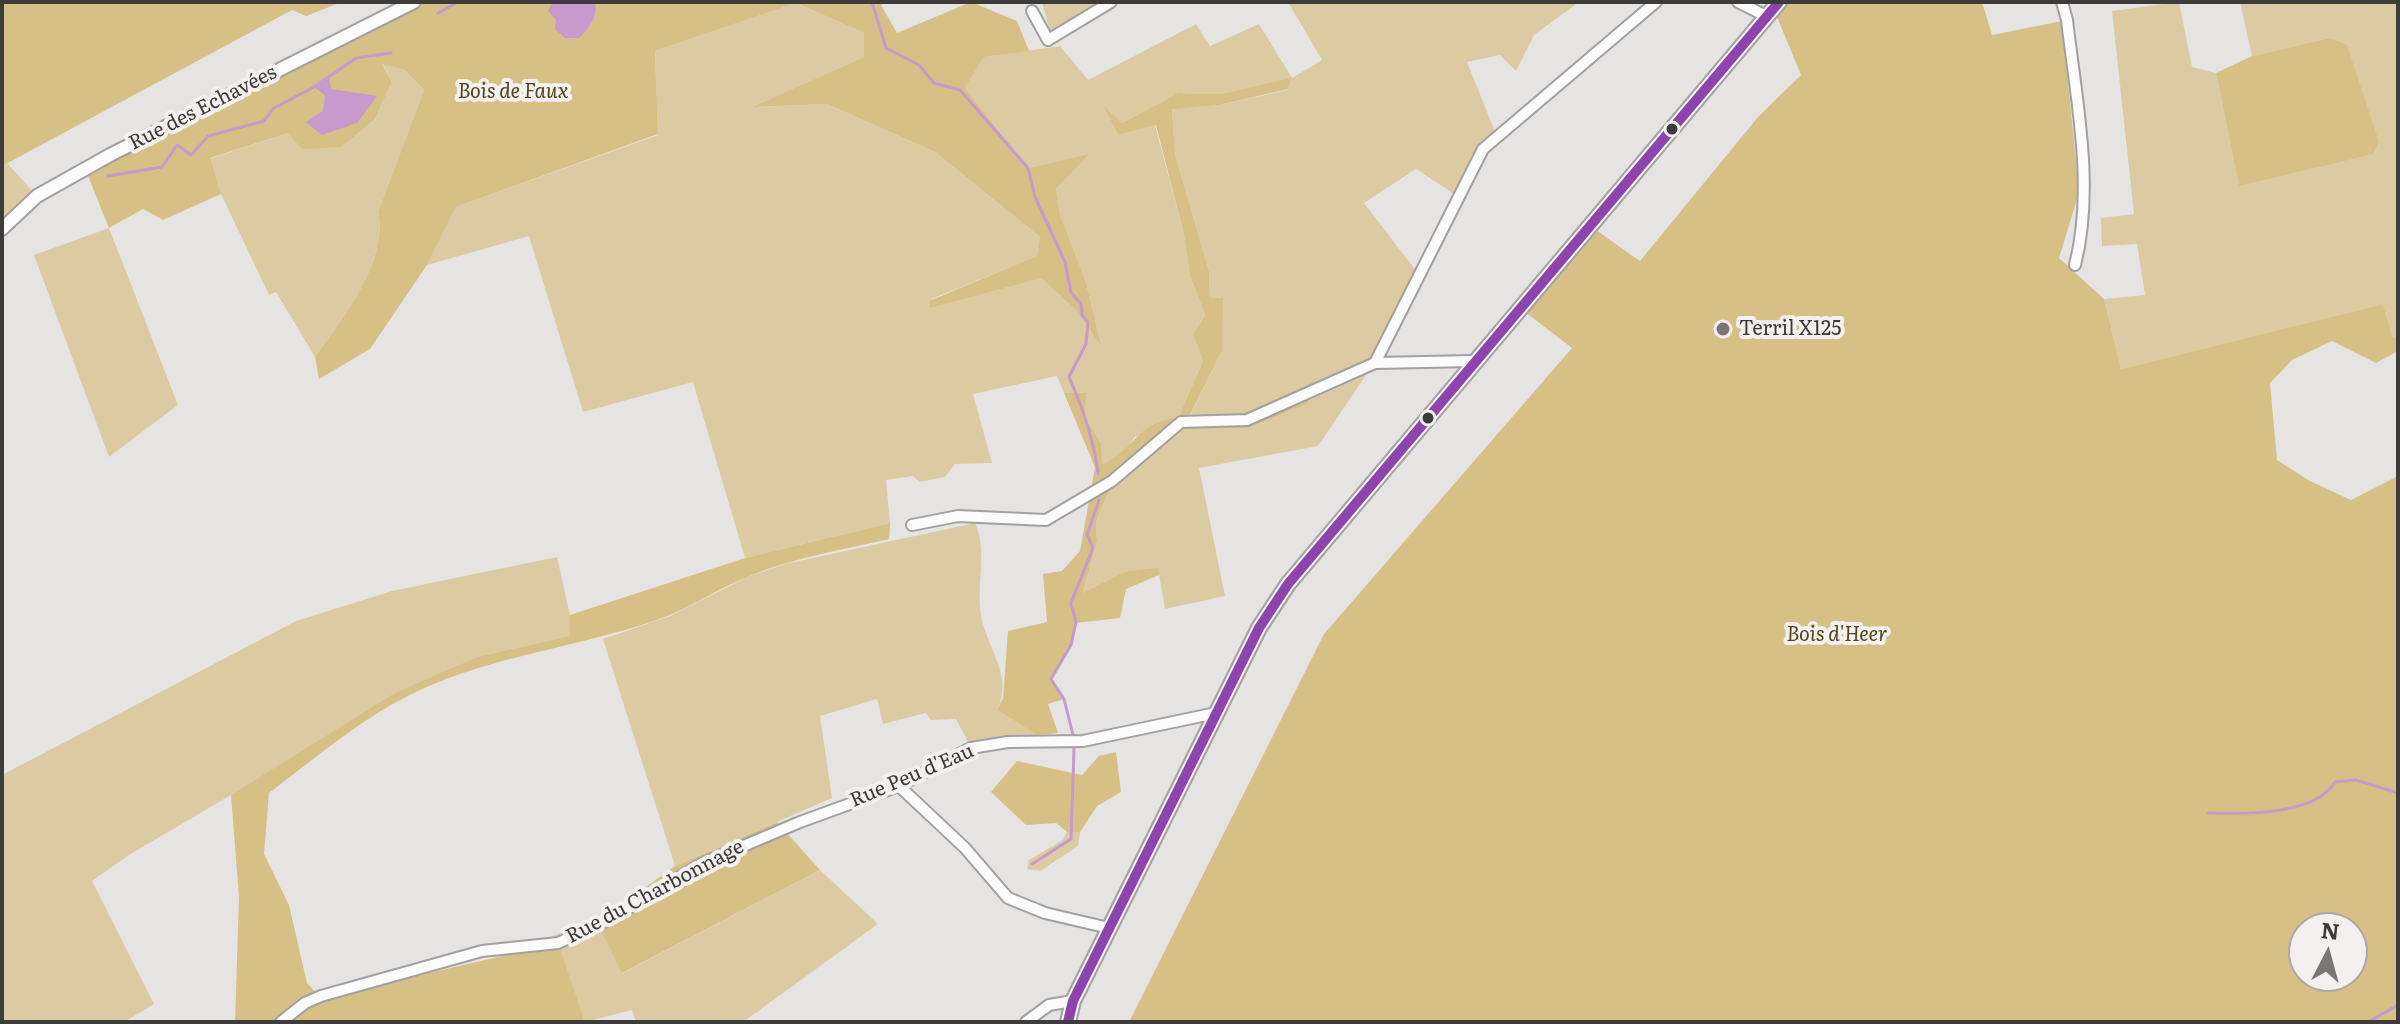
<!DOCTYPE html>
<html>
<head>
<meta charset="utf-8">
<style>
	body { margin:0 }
	#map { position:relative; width:2400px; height:1024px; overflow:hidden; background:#e6e4e3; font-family:Literata,serif }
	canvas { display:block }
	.frame { position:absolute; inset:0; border:4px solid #3d3c3b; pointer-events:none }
	.north { position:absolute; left:2288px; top:912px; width:80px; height:80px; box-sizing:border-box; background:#f4f0f0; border:2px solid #aba8a8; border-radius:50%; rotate:6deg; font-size:22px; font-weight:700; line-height:32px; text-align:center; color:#3d3c3b }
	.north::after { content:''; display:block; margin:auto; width:28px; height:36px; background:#787776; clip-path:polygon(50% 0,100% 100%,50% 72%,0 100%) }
</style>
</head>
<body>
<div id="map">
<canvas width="2400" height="1024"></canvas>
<div class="frame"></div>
<div class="north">N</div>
</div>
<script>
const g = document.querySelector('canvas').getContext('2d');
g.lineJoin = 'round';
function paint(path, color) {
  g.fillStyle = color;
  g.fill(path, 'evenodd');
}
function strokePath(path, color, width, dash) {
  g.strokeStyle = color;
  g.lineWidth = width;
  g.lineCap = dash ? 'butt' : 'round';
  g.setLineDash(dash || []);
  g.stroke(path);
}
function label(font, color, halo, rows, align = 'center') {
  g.font = font + ' Literata,serif';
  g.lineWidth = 8;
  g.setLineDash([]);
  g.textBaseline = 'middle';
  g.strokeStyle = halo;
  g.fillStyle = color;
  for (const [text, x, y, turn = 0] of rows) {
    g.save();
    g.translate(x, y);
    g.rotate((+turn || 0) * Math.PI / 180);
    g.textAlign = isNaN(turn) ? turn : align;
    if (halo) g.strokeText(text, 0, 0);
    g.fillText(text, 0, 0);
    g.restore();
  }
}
const green = new Path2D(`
	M 1042,2 L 1104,2 L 1051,35 Z
	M 1288,2 L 1579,2 L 1534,35 L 1516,71 L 1500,55 L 1467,62 L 1496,134 L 1476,150 L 1454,194 L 1416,169 L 1364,203 L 1417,272 L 1369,360 L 1359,368 L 1246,416 L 1190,416 L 1222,351 L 1222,298 L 1210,297 L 1209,271 L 1175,154 L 1172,108 L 1219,105 L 1288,90 L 1291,79 L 1220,94 L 1178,93 L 1122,123 L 1104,108 L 1118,135 L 1155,125 L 1184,235 L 1190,276 L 1205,315 L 1193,334 L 1203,361 L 1178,418 L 1135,437 L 1119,457 L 1095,467 L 1057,376 L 973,394 L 992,463 L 955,464 L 945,477 L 920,482 L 913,476 L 886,480 L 890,523 L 745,558 L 693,382 L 583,412 L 529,236 L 427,265 L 456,207 L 658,135 L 655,51 L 796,3 L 864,33 L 864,57 L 755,107 L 827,104 L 935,152 L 1040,237 L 1038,256 L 929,300 L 1041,278 L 1077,311 L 1100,343 L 1086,282 L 1059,216 L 1056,189 L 1087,155 L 1028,168 L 965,88 L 984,57 L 1060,46 L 1088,80 L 1196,24 L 1210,46 L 1259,24 L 1292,78 L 1322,60 Z
	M 2179,2 L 2192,67 L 2216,73 L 2239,185 L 2330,38 L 2252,56 L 2240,2 L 2398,2 L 2398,337 L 2393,338 L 2383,304 L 2121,369 L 2104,299 L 2145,295 L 2137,244 L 2102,246 L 2101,218 L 2134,214 L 2112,11 Z
	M 382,63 L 405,70 L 424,90 L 378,212 C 389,260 342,320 315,357 L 276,292 L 269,295 L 221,194 L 209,159 L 288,133 L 342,147 L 375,119 L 392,82 Z
	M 7,163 L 37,196 L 7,221 L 2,209 L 2,166 Z
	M 109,228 L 178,405 L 109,457 L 34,255 Z
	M 1366,375 L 1318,446 L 1199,468 L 1225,596 L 1165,609 L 1158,569 L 1083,594 L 1097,541 L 1096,522 L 1109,490 L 1183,429 L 1248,428 Z
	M 975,523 C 988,550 976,585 981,615 C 987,649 1014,676 997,710 L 1037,735 L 971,748 L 956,719 L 931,720 L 926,713 L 883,724 L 877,699 L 820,716 L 832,798 L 675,866 L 603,639 L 670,616 L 747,577 L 785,564 Z
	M 557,557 L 570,615 L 571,636 L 480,656 L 304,752 L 129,855 L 92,881 L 154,1004 L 124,1022 L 2,1022 L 2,775 L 296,621 L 392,591 Z
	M 1067,832 L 1080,832 L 1078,846 L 1040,871 L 1027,869 L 1029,860 L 1063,840 Z
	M 820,870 L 878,924 L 743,1022 L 636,1022 L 632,1010 L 585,1022 L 553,936 L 595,918 L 623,973 Z`);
const forest = new Path2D(`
	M 2,2 L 342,2 L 306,16 L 292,10 L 2,166 Z
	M 414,2 L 887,2 L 881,5 L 897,33 L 971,2 L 1017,21 L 1029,51 L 984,57 L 965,88 L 1028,168 L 1089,154 L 1056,189 L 1060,216 L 1086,282 L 1101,346 L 1077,311 L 1041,278 L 930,308 L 929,301 L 1037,256 L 1040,237 L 935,152 L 827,104 L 753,107 L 864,57 L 864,33 L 796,3 L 655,51 L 658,134 L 456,207 L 427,265 L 370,349 L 319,379 L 315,357 C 342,320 389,260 378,212 L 424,90 L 405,70 L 382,64 L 392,82 L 375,119 L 342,147 L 302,149 L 288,133 L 210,158 L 221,194 L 163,220 L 143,209 L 109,228 L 86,171 Z
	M 1785,2 L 1982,2 L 1992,35 L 2062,21 L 2079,193 L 2059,258 L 2104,299 L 2121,369 L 2383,304 L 2393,338 L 2398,337 L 2398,351 L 2376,363 L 2332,341 L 2292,360 L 2270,383 L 2277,460 L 2310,481 L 2351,500 L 2398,476 L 2398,1022 L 1129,1022 L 1324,634 L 1572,348 L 1525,312 L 1596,230 L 1640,261 L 1758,117 L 1801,75 L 1775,12 ZM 2304,928 L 2352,928 L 2352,976 L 2304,976 Z
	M 2330,38 L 2347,45 L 2379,142 L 2373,154 L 2239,186 L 2216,73 L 2252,56 Z
	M 1292,78 L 1288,89 L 1219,105 L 1172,109 L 1175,154 L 1209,271 L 1210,297 L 1223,298 L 1222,351 L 1190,415 L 1246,416 L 1301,392 L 1309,403 L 1248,428 L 1183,429 L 1109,490 L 1096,522 L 1097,541 L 1083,593 L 1127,571 L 1158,568 L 1159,575 L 1126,589 L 1120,618 L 1076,623 L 1071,645 L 1051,679 L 1064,699 L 1048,704 L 1058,733 L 1037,735 L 997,710 L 1003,698 L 1008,631 L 1047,622 L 1043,574 L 1062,571 L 1080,551 L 1095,467 L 1064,393 L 1086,393 L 1085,419 L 1101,444 L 1102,464 C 1136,450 1136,421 1178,418 L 1203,361 L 1193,334 L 1205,315 L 1190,276 L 1184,235 L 1156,125 L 1118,135 L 1103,106 L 1122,123 L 1178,93 L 1220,94 Z
	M 890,523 L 889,539 C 842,550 792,558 747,577 C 715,590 687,610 654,621 C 577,647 494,656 420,690 C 365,715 317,757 269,793 L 264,854 L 289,905 L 307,983 L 321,998 L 558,943 L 585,1022 L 235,1022 L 239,897 L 231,795 L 395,693 L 480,656 L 570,636 L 570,615 L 745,558 Z
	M 1116,752 L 1121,792 L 1097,806 L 1080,832 L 1067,832 L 1056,823 L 1026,825 L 991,792 L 1017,761 L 1082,775 L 1099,756 Z
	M 777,822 L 820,870 L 622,973 L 595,918 L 617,908 L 675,866 Z`);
const water = new Path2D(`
	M 552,2 L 595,2 C 598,17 589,28 579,38 L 565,38 L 555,29 L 556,20 L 548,11 Z
	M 329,77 L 331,89 L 377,96 L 357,123 L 322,135 L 306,122 L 323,111 L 325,95 L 314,87 Z`);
const stream = new Path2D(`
	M 872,2 L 886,48 L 919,65 L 934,83 L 960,90 L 1028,168 L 1035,197 L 1065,262 L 1071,292 L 1081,304 L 1082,315 L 1088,322 L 1086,344 L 1069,377 C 1082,406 1094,442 1098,473
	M 438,13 L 458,2
	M 108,176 L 162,167 L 177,145 L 191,155 L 208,136 L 264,121 L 274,108 L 314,87 L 356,58 L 391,53
	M 1073,735 L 1064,699 L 1051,679 L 1071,645 L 1076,622 L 1071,603 L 1093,548 L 1087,535 L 1099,500
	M 2208,813 C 2243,814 2315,816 2335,782 L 2356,780 L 2398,793
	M 1032,864 L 1071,839 L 1074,749
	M 2368,1022 L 2398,1005`);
const minor = new Path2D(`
	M 1738,2 L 1766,16
	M 2062,2 L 2067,20 C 2076,99 2095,187 2075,265
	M 1032,11 L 1048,40 L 1111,2
	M 1375,363 L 1483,149 L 1656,2
	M 912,525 L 958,516 L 1046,520 L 1112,481 L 1181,422 L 1247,420 L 1375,363 L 1473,361
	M 899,786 L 965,848 L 1008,898 L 1045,913 L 1109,928
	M 281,1022 L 305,1003 L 321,996 L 482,951 L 558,943 L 612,918 L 701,864 L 800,822 L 899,786 L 971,748 L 1008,742 L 1083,741 L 1216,713
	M 1026,1022 L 1049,1005 L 1073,1001`);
const tertiary = new Path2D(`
	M 2,229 L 37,196 L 110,155 L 414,2`);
const secondary = new Path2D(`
	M 1068,1022 L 1073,1001 L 1259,628 L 1288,584 L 1779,2`);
const bus1 = new Path2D(`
	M 1068,1022 L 1073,1001 L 1259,628 L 1288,584 L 1779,2`);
const markers = [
	[1672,129,7,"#3d3c3b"],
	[1723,329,8,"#787776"],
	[1428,418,7,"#3d3c3b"]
];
const parkNames = [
	["Bois de Faux",513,92],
	["Bois d'Heer",1837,635]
];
const streetNames = [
	["Rue des Echavées",203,108,-27],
	["Rue Peu d'Eau",912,776,-23],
	["Rue du Charbonnage",655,892,-28]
];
const poiNames = [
	["Terril X125",1739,329]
];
paint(green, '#dccba2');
paint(forest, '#d6c086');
paint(water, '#c799cc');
strokePath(stream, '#c799cc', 3);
strokePath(minor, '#a2a0a0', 14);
strokePath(tertiary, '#a2a0a0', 16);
strokePath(secondary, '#a2a0a0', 18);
strokePath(minor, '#fbfbfb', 10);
strokePath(tertiary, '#fbfbfb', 12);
strokePath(secondary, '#f9f6f7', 14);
strokePath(bus1, '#8e44ad', 10);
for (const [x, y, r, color] of markers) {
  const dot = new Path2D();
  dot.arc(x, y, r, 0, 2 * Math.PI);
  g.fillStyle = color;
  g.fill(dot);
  strokePath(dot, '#f4f0f0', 3);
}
label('italic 20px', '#544419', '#f4f0f0', parkNames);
label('20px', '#3d3c3b', '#f4f0f0', streetNames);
label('20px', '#3d3c3b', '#f4f0f0', poiNames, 'left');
</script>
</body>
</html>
